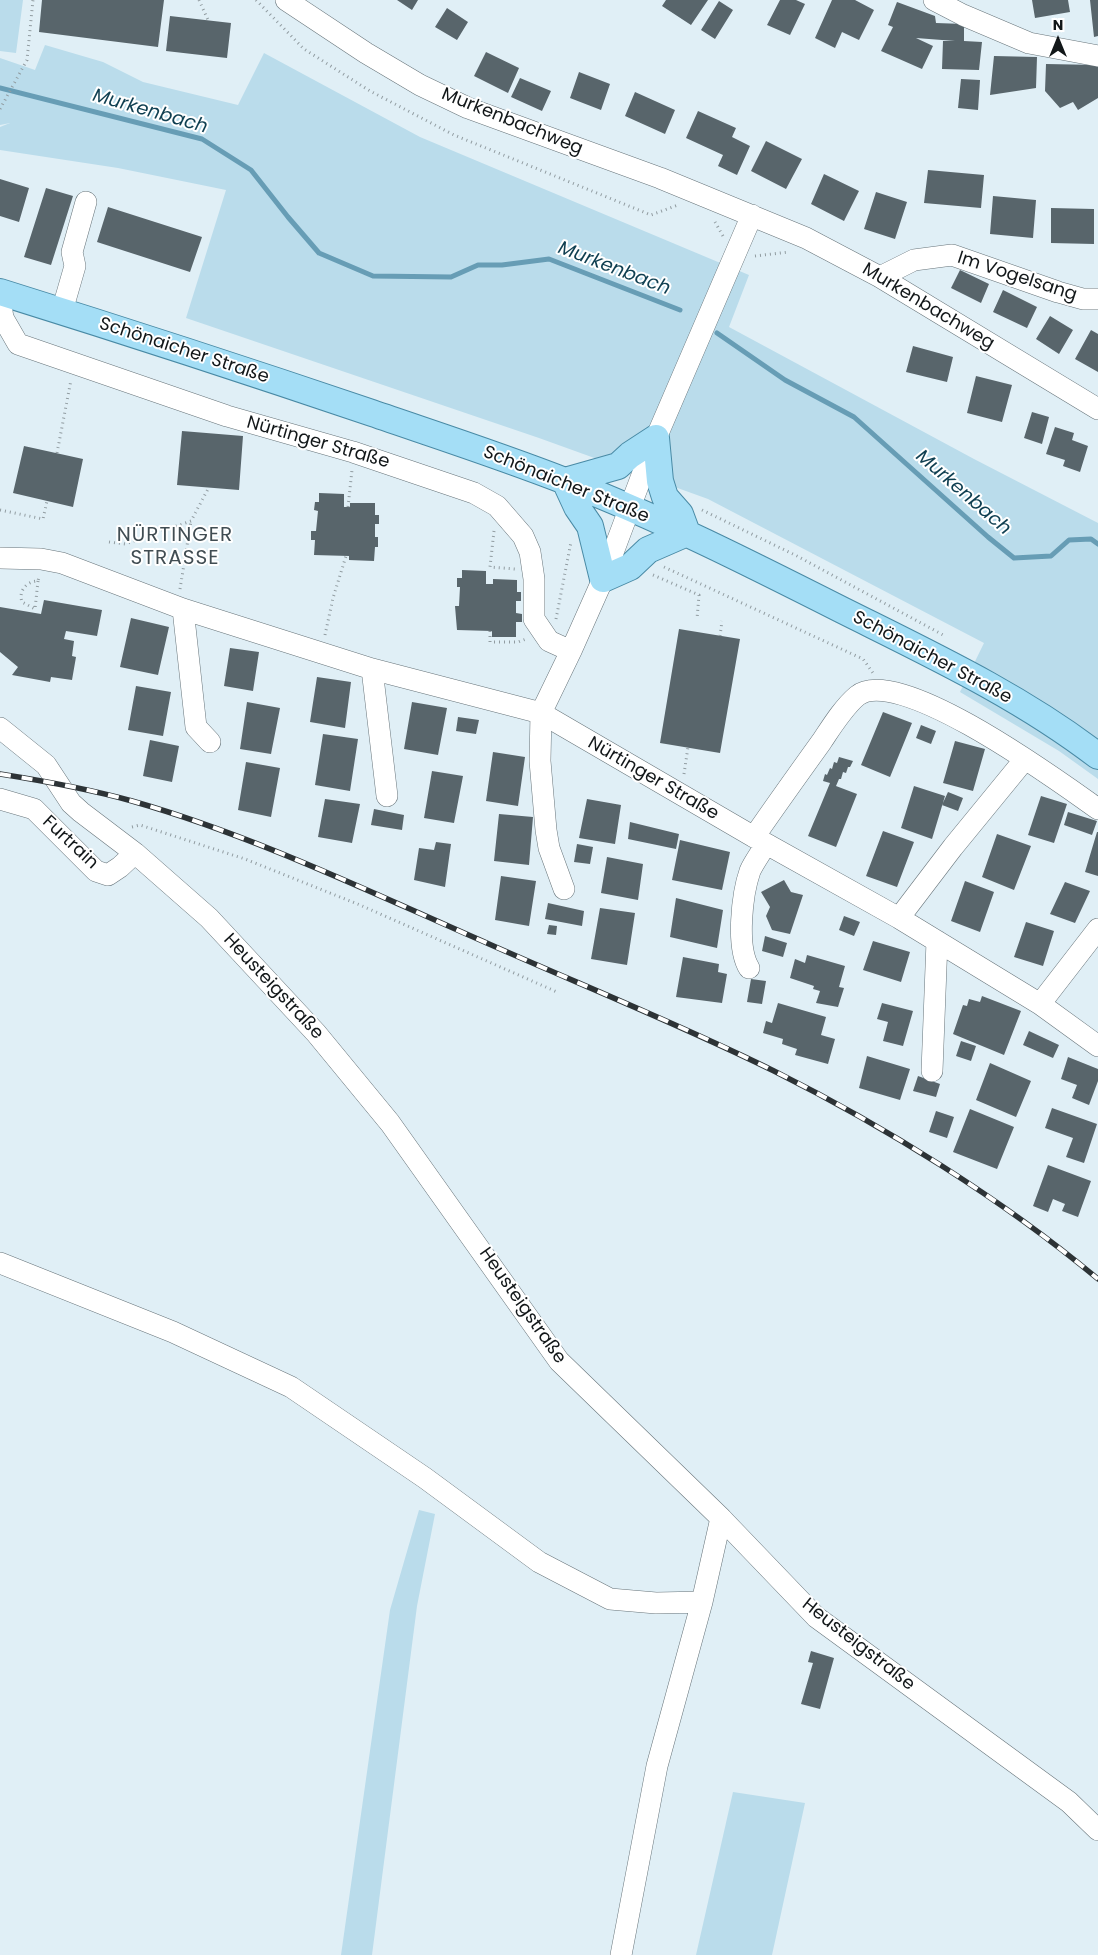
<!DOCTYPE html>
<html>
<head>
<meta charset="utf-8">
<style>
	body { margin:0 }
	#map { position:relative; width:1098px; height:1955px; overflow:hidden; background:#e0eff6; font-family:Poppins,sans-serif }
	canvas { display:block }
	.north { position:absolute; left:1033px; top:15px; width:50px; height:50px; -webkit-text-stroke:4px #fff; paint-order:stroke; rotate:0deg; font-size:14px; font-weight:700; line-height:20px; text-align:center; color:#121719 }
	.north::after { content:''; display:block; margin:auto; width:18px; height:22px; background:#121719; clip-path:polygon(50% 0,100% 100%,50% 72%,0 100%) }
</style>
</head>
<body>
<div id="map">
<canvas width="1098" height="1955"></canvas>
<div class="north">N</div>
</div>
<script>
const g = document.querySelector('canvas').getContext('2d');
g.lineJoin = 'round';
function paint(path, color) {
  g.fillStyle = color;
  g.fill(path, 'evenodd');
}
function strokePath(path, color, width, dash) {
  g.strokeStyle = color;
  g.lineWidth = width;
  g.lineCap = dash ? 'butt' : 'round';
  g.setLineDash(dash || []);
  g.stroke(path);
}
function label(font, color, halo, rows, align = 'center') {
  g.font = font + ' Poppins,sans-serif';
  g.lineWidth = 4;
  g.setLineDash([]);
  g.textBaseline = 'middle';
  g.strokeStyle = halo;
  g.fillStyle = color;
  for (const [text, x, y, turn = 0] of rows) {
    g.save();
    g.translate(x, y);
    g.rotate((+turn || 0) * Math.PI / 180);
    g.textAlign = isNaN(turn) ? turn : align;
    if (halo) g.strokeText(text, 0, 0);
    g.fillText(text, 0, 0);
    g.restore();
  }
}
const green = new Path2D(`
	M 0,0 L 23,0 L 16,53 L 0,51 Z
	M 45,45 L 103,62 L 143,82 L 238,105 L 264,53 L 420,137 L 749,275 L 729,327 L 974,459 L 1098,523 L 1098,779 L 1059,751 L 960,692 L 984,643 L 708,499 L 539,438 L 186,318 L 226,190 L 118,168 L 0,150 L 0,127 L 10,123 L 0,125 L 0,58 L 35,70 Z
	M 419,1510 L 435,1514 L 417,1606 L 372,1955 L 341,1955 L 390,1610 Z
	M 733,1792 L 805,1803 L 772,1955 L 696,1955 Z`);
const stream = new Path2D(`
	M 0,88 L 202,139 L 251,170 L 288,217 L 319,253 L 373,276 L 451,277 L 478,265 L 502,265 L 549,259 L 680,310
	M 717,333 L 785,380 L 854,417 L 988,537 L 1014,558 L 1051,556 L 1069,540 L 1091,539 L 1098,544`);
const building = new Path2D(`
	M 42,0 L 164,0 L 158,47 L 39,32 Z
	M 397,0 L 418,0 L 412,10 Z
	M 666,0 L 708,0 L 691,25 L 662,6 Z
	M 780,0 L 796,0 L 805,4 L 790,35 L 767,25 Z
	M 832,0 L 855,0 L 874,10 L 859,40 L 842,32 L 835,48 L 815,38 Z
	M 1032,0 L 1068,0 L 1070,12 L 1035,18 Z
	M 1090,0 L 1098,0 L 1098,36 L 1094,37 Z
	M 719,1 L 733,10 L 715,39 L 701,30 Z
	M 897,2 L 935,16 L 936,23 L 964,24 L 964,41 L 982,42 L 979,70 L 942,69 L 943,41 L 955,41 L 916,38 L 933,46 L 922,69 L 881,51 L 893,27 L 888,25 Z
	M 447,8 L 468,22 L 457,40 L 435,27 Z
	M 170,16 L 231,23 L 227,58 L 166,51 Z
	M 486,52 L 519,68 L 508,93 L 474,76 Z
	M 994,56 L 1037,57 L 1036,88 L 990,95 Z
	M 1046,64 L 1098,65 L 1098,98 L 1078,110 L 1073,102 L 1060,108 L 1045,91 Z
	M 579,72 L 610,84 L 601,110 L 570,98 Z
	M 520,78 L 551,91 L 542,111 L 511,97 Z
	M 961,79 L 980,80 L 978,110 L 958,108 Z
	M 635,92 L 675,110 L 665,134 L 625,116 Z
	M 698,111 L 736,128 L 732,137 L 750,146 L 737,175 L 718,166 L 723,155 L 686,138 Z
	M 766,141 L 802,159 L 786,189 L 751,171 Z
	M 928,170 L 984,175 L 981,208 L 924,203 Z
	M 824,174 L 859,191 L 844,221 L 811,204 Z
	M 0,179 L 29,188 L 19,222 L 0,216 Z
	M 46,188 L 73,196 L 51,265 L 24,257 Z
	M 876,192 L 907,202 L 895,239 L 864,229 Z
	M 993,196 L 1036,200 L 1033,238 L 990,234 Z
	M 108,207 L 202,237 L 190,272 L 97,242 Z
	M 1051,208 L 1094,209 L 1094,244 L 1051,243 Z
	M 960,270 L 989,284 L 981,303 L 951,288 Z
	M 1003,290 L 1037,307 L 1027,328 L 993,312 Z
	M 1050,316 L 1073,330 L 1059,354 L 1036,339 Z
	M 1091,330 L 1098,334 L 1098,372 L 1075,359 Z
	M 913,346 L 953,357 L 947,382 L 906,372 Z
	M 976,376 L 1012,385 L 1002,422 L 967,413 Z
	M 1032,412 L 1049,417 L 1042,444 L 1024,438 Z
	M 1055,427 L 1074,433 L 1072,440 L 1088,446 L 1080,472 L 1063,466 L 1065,460 L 1046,454 Z
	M 182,431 L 243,436 L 239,490 L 177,485 Z
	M 24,446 L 83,459 L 73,507 L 13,493 Z
	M 319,493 L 344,494 L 344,507 L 350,507 L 350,503 L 375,503 L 375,515 L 379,515 L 379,524 L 375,524 L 375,537 L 378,537 L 378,547 L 375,547 L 374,561 L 349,560 L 349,556 L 314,555 L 315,540 L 311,540 L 311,531 L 316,531 L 318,511 L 314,510 L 315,502 L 319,502 Z
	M 462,570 L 486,571 L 486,584 L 493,584 L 493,579 L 517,580 L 517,592 L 521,592 L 521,601 L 516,601 L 516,613 L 522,614 L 522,622 L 516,622 L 516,637 L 492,637 L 492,631 L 457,630 L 455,606 L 459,606 L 460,587 L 457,587 L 457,578 L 462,578 Z
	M 44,600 L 102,610 L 97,636 L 66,631 L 64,639 L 74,641 L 72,656 L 76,657 L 72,680 L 51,677 L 50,682 L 12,675 L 18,667 L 0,652 L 0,607 L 41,614 Z
	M 131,618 L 169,627 L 158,675 L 120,667 Z
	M 679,629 L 740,639 L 720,753 L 660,743 Z
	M 230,648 L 259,652 L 253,691 L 224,686 Z
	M 317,677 L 351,682 L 345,728 L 310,722 Z
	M 136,686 L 171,692 L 163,736 L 128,730 Z
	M 247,702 L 280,708 L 271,754 L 240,749 Z
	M 412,702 L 447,708 L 438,755 L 404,749 Z
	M 883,712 L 912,723 L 890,777 L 861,765 Z
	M 458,717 L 479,720 L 476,734 L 456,731 Z
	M 921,725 L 936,731 L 931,744 L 916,738 Z
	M 323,734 L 358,739 L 350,791 L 315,785 Z
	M 150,740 L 179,746 L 172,782 L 143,776 Z
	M 955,741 L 985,749 L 973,791 L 943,783 Z
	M 493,752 L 525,757 L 518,806 L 486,801 Z
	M 839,757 L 853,761 L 850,767 L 848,767 L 846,773 L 843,772 L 841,779 L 839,779 L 836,786 L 857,794 L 836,847 L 808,836 L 830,783 L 823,781 L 825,774 L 827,775 L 830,768 L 832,769 L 834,762 L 837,763 Z
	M 246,762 L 280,768 L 271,817 L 238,810 Z
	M 432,771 L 463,776 L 454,823 L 424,818 Z
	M 914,786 L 945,796 L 932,839 L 901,828 Z
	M 948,792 L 963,798 L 958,811 L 942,805 Z
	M 1041,796 L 1067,804 L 1054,843 L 1028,835 Z
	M 325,799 L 360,804 L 352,843 L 318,837 Z
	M 587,799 L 621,805 L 615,844 L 579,838 Z
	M 374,809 L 404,815 L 402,830 L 371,825 Z
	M 1068,812 L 1097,821 L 1092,835 L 1064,825 Z
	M 499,814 L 533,817 L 529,865 L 494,861 Z
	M 630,822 L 679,834 L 676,849 L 628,839 Z
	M 883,831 L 914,842 L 897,887 L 866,876 Z
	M 1097,832 L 1098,832 L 1098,876 L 1085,872 Z
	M 997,834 L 1031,846 L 1014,890 L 982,877 Z
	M 680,840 L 730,852 L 722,890 L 672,880 Z
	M 436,842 L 451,844 L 445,887 L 414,880 L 419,848 L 434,850 Z
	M 577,844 L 593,847 L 590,864 L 574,862 Z
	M 607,857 L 643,864 L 638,900 L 601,893 Z
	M 501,876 L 536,881 L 529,926 L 495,920 Z
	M 784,880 L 791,892 L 803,895 L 790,934 L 772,930 L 766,916 L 770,907 L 761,892 Z
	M 965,881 L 994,892 L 980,932 L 951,921 Z
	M 1065,882 L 1090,891 L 1075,923 L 1050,914 Z
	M 676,898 L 723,910 L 717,948 L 670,937 Z
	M 548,903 L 584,911 L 582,926 L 545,919 Z
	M 600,908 L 635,913 L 627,965 L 591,959 Z
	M 844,916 L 860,922 L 854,936 L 839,930 Z
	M 1026,922 L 1054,931 L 1043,966 L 1014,957 Z
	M 549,925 L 557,926 L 556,935 L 547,934 Z
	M 765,936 L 787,943 L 783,957 L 762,951 Z
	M 873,941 L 910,952 L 901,982 L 863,970 Z
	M 807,955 L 845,966 L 839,987 L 844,988 L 838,1007 L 816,1003 L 820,991 L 813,989 L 814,986 L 790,978 L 795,959 L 805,963 Z
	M 683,957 L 719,964 L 718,972 L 727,974 L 722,1003 L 676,997 Z
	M 751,979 L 766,981 L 762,1004 L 747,1002 Z
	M 982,996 L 1021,1011 L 1004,1055 L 953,1034 L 963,1005 L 967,1006 L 969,999 L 980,1002 Z
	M 778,1003 L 826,1017 L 821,1035 L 835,1039 L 828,1064 L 795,1055 L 797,1049 L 782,1044 L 783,1039 L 763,1033 L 766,1021 L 772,1023 Z
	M 882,1003 L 913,1011 L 903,1046 L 883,1041 L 888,1022 L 877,1019 Z
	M 1029,1031 L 1059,1045 L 1053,1058 L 1023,1045 Z
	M 961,1041 L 976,1046 L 971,1061 L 956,1056 Z
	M 867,1056 L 910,1069 L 900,1100 L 859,1088 Z
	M 1068,1057 L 1098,1069 L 1098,1081 L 1089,1105 L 1072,1098 L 1077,1085 L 1061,1079 Z
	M 990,1063 L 1031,1081 L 1016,1117 L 976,1100 Z
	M 918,1076 L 940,1084 L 936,1097 L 913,1091 Z
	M 1052,1108 L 1097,1124 L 1084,1163 L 1066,1157 L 1073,1138 L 1045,1128 Z
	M 970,1109 L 1014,1127 L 997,1169 L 953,1152 Z
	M 936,1111 L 954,1117 L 947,1138 L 929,1132 Z
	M 1048,1165 L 1091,1181 L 1078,1217 L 1062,1211 L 1065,1204 L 1053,1199 L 1048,1212 L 1033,1206 Z
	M 811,1651 L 834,1658 L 820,1709 L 801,1704 L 813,1663 L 808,1662 Z`);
const path = new Path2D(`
	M 199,0 L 208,20
	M 256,0 L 304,49 L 370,91 L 454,135 L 651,215 L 678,205
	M 0,109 L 27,60 L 33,0
	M 715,222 L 723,236
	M 755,256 L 789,252
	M 57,453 L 71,380
	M 348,507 L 352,470
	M 0,510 L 43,519 L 47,501
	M 702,510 L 797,556 L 945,636
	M 494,531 L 490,567 L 515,569
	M 109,542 L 125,544 L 191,521 L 208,489
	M 664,567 L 863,659 L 873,673
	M 653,575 L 699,595 L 697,619
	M 38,581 L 35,609 L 22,602 C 18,591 27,581 38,581 L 39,577
	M 180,589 L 191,521
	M 556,619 L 571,542
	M 490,631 L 490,642 L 518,642 L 526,639
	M 325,635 L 333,598 L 346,556
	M 720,636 L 722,621
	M 684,774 L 688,747
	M 132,827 L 140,825 L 245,859 L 360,905 L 557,992`);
const minor = new Path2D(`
	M 286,0 L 366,53 L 420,85 L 468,108 L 660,178 L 806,238 L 880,277 L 1098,409
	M 934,0 L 963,15 L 1029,43 L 1098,56
	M 880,277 L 914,260 L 952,255 L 1058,292 L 1083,299 L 1098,299
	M 0,298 L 3,318 L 18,344 L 227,416 L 353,452 L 474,493 L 497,506 L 523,536 L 530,552 L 534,579 L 534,619 L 549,641 L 571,651
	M 62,311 L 75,266 L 72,252 L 86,202
	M 0,558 L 41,559 L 62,563 L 183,609 L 372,669 L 541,713 L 754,837 L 899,918 L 1040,1004 L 1098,1046
	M 183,609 L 196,727 L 210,742
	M 372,669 L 387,796
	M 0,728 L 46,765 L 71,803 L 81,812 L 135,853 L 209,918 L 316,1033 L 390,1123 L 559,1361 L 721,1518 L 816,1617 L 1069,1802 L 1098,1830
	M 0,799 L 34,809 L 96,871 L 108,875 L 120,867 L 135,853
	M 754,837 C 776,805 799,773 822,741 C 832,726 843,708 857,696 C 898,663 1061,783 1098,809
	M 564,889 L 549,848 L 546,830 L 540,761 L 541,713 L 571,651 L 603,579 L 656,438 L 752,215
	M 899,918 L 953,847 L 1025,759
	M 749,968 C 736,947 742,894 750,871 C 754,862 761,853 766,844
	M 1040,1004 L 1098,929
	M 932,1071 L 937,941
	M 0,1263 L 173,1332 L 291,1387 L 425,1478 L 539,1562 L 610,1599 L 656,1603 L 702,1602
	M 621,1955 L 657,1766 L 702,1602 L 721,1518`);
const major = new Path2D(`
	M 0,292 C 125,331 248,371 372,413 C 436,435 501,456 565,481 C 660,518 751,564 842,610 C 930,654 1020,696 1098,756
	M 565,481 L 618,466 L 630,455 L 656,438 L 660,481 L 665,497 L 680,514 L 687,533
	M 565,481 L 577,507 L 590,526 L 603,579 L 630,567 L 648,550 L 687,533`);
const rail = new Path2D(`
	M 0,774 C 44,781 89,789 132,801 C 255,836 372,893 489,944 C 584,986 681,1025 774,1071 C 886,1127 1002,1199 1098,1279`);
const streetNames = [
	["Murkenbachweg",512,122,22],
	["Im Vogelsang",1017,277,18],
	["Murkenbachweg",928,307,31],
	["Schönaicher Straße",184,351,18],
	["Nürtinger Straße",318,443,16],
	["Schönaicher Straße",566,485,22],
	["Schönaicher Straße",932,658,28],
	["Nürtinger Straße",653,779,30],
	["Furtrain",70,843,43],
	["Heusteigstraße",273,987,47],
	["Heusteigstraße",522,1306,55],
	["Heusteigstraße",858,1645,38]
];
const waterNames = [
	["Murkenbach",150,112,16],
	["Murkenbach",614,269,21],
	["Murkenbach",963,493,41]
];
const quarterNames = [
	["NÜRTINGER",175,536],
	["STRASSE",175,559]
];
paint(green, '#badceb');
strokePath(stream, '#679db5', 5);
paint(building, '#58656b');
strokePath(minor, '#67747a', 22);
strokePath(major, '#498aa5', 28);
strokePath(path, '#919ca1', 3, [1, 4]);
strokePath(minor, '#fff', 21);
strokePath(major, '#a4def6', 26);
strokePath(rail, '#2d3336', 5.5);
strokePath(rail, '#fff', 4, [11]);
label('18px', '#121719', '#fff', streetNames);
label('italic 19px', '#0f3f51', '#fff', waterNames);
g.letterSpacing = '1px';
label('20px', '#414d53', '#fff', quarterNames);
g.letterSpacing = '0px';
</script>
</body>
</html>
